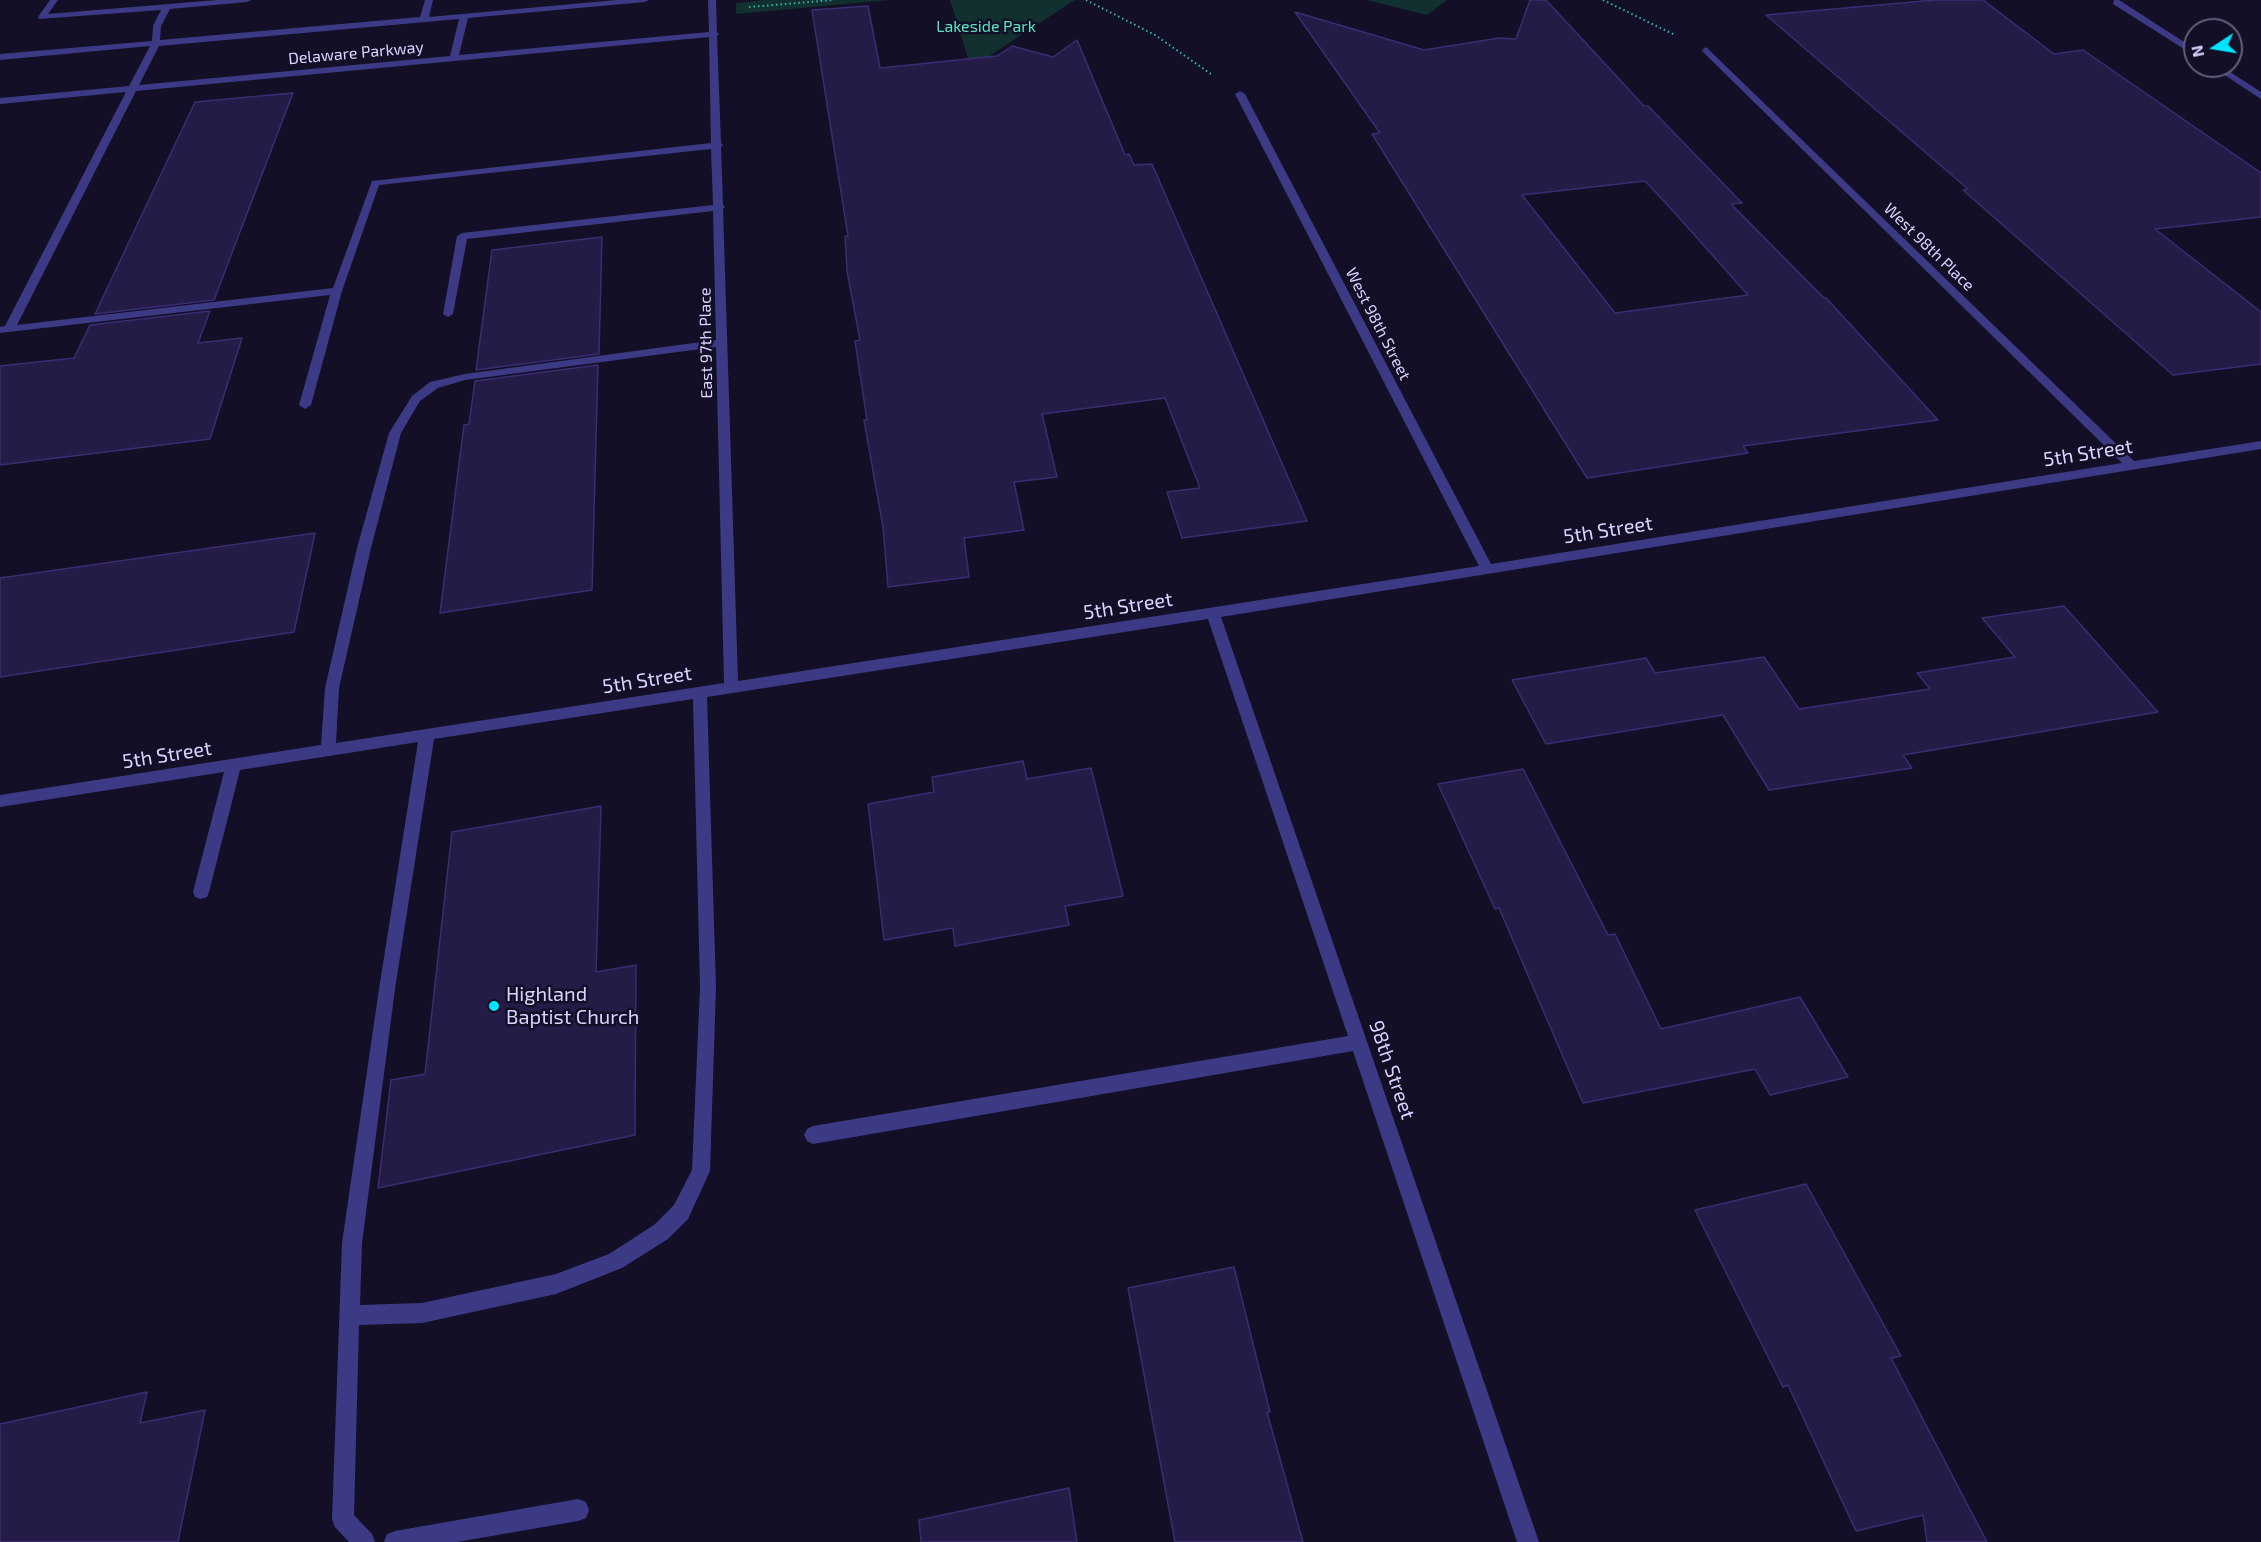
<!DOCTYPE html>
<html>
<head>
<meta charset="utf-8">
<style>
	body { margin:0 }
	#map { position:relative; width:2261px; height:1542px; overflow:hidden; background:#130f26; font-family:"Exo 2",sans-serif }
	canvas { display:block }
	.north { position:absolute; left:2183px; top:18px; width:60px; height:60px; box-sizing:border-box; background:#130f26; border:2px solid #625e7d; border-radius:50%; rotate:258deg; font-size:16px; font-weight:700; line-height:24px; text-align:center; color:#d9d4ff }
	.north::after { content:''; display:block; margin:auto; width:21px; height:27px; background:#00e5ff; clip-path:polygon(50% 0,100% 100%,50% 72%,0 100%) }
</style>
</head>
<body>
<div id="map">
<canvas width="2261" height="1542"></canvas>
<div class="north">N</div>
</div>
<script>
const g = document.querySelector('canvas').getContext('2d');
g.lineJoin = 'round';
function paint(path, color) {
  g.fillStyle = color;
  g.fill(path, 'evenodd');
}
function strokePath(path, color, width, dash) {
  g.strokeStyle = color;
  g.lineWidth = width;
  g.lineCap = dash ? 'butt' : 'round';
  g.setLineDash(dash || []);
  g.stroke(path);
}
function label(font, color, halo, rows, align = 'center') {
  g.font = font + ' "Exo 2",sans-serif';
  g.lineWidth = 5;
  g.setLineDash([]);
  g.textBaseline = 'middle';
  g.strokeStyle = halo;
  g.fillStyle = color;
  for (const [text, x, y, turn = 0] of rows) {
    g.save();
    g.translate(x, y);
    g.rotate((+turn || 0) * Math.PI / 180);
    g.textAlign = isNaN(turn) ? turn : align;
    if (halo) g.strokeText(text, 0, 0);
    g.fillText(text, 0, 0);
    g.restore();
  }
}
const green = new Path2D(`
	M 764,0 L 889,0 L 736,14 L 736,3 Z
	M 950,0 L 1075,0 L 971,68 Z
	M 1367,0 L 1447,0 L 1427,15 Z`);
const building = new Path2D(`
	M 1530,0 L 1546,0 L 1644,106 L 1648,106 L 1742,203 L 1731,204 L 1824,298 L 1826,298 L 1938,420 L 1743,446 L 1748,453 L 1587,478 L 1372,134 L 1380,133 L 1295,12 L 1424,50 L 1499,38 L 1516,39 ZM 1645,181 L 1673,211 L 1748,295 L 1615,313 L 1522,195 Z
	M 1935,0 L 1983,0 L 2054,54 L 2083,50 L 2261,173 L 2261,217 L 2155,229 L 2261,312 L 2261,364 L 2173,375 L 1963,190 L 1968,189 L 1766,15 Z
	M 868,6 L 880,68 L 997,56 L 1012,46 L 1053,57 L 1077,40 L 1125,155 L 1129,154 L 1134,165 L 1152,164 L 1307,521 L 1182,538 L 1167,492 L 1200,488 L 1165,398 L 1042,414 L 1057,477 L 1014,482 L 1024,530 L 964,538 L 969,577 L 888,587 L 883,527 L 864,420 L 867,420 L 855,341 L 860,340 L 847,271 L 845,236 L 848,236 L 812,10 Z
	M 293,93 L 214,300 L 95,314 L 195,102 Z
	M 602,237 L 599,354 L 476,370 L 492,250 Z
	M 210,311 L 198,343 L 242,338 L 210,439 L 0,465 L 0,366 L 74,358 L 90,325 Z
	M 598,365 L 592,590 L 440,613 L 464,425 L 469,424 L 475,381 Z
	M 315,533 L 294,632 L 0,677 L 0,578 Z
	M 2064,606 L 2158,712 L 1903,755 L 1912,768 L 1769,790 L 1723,715 L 1546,744 L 1512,680 L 1646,658 L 1655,673 L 1764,657 L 1799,709 L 1930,689 L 1917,673 L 2015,657 L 1982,618 Z
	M 1023,761 L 1027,779 L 1091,768 L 1123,896 L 1065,906 L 1069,925 L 955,946 L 953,928 L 884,940 L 868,804 L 934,792 L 932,777 Z
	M 1523,769 L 1608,935 L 1615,934 L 1661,1029 L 1800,997 L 1848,1077 L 1770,1095 L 1755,1069 L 1583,1103 L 1499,908 L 1495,909 L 1438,784 Z
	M 601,806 L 596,972 L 636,965 L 635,1135 L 378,1188 L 391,1080 L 425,1074 L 452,832 Z
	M 1806,1184 L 1901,1356 L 1891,1358 L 1987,1542 L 1927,1542 L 1923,1515 L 1856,1531 L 1788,1385 L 1783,1387 L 1695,1210 Z
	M 1234,1267 L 1270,1412 L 1267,1412 L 1303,1542 L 1175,1542 L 1128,1288 Z
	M 147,1392 L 140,1423 L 205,1410 L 178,1542 L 0,1542 L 0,1424 Z
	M 1069,1488 L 1077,1542 L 921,1542 L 919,1520 Z`);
const path = new Path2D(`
	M 1086,0 L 1155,35 L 1211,74
	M 1603,0 L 1675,35
	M 749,7 L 833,0`);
const minor = new Path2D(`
	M 50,0 L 58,0 L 48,14 L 217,0 L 251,0 L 247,2 L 170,9 L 161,26 L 160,40 L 420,17 L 425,0 L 433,0 L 429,17 L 617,0 L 649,0 L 645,2 L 468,18 L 459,55 L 709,32 L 708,0 L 716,0 L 717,32 L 719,34 L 717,36 L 721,143 L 723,145 L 721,147 L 723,205 L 725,207 L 723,209 L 738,681 L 1479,566 L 1235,94 L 1240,91 L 1245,94 L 1491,564 L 2122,463 L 1703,52 L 1702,50 L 1706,47 L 2134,461 L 2261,441 L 2261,449 L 1221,617 L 1539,1542 L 1517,1542 L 1353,1051 L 813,1144 L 807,1141 L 804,1135 L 807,1129 L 813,1126 L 1348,1036 L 1208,619 L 707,697 L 716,987 L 710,1171 L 688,1219 L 668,1239 L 622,1268 L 556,1294 L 422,1323 L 359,1325 L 354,1515 L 372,1534 L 375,1542 L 349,1542 L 335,1527 L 332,1519 L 342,1243 L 379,989 L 418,742 L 240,770 L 209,892 L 207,897 L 201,899 L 195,897 L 193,892 L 224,772 L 0,807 L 0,795 L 321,745 L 325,688 L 357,548 L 389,433 L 412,396 L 430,382 L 465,374 L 716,340 L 713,211 L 467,239 L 453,314 L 448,317 L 443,314 L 457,236 L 462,233 L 713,205 L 711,149 L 379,185 L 342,291 L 311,405 L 305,409 L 299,405 L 330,295 L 0,333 L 0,327 L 5,326 L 126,92 L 0,104 L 0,98 L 129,86 L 150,46 L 0,60 L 0,54 L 152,41 L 153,26 L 161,10 L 39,19 L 38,17 ZM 459,19 L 450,56 L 139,85 L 159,46 ZM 709,37 L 711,143 L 372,181 L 333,288 L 17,325 L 136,91 ZM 716,347 L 724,683 L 336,743 L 339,688 L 371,548 L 401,433 L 420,401 L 438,388 L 465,380 ZM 693,699 L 700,987 L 692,1170 L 674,1205 L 654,1225 L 609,1254 L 556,1274 L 422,1303 L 360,1305 L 362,1243 L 395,989 L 434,739 Z
	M 2114,0 L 2119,0 L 2195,49 L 2195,56 L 2113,4 Z
	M 2211,66 L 2221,66 L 2261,92 L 2261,99 Z
	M 578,1499 L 586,1502 L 589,1510 L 586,1518 L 578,1521 L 457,1542 L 384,1542 L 387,1534 L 395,1531 Z`);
const markers = [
	[494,1006,6,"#00e5ff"]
];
const farParknames = [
	["Lakeside Park",986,27]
];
const farStreetnames = [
	["Delaware Parkway",356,53,-5],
	["West 98th Place",1929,247,44],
	["West 98th Street",1378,324,63],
	["East 97th Place",706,343,-91]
];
const streetNames = [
	["5th Street",2088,453,-9],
	["5th Street",1608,530,-9],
	["5th Street",1128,606,-9],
	["5th Street",647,680,-9],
	["5th Street",167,755,-9],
	["98th Street",1392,1070,71]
];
const poiNames = [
	["Highland",506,994],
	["Baptist Church",506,1017]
];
paint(green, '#12302f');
paint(building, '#241b47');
strokePath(building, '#3b2d73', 1.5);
strokePath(path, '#2fb8b0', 2, [1.5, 3]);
paint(minor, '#3d3a85');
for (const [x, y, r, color] of markers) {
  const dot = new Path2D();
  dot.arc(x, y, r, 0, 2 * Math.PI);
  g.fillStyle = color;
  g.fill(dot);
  strokePath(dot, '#130f26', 2);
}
label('16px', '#5fe0c0', '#130f26', farParknames);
label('16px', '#d9d4ff', '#130f26', farStreetnames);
label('20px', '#d9d4ff', '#130f26', streetNames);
label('20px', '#d9d4ff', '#130f26', poiNames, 'left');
</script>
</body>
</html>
